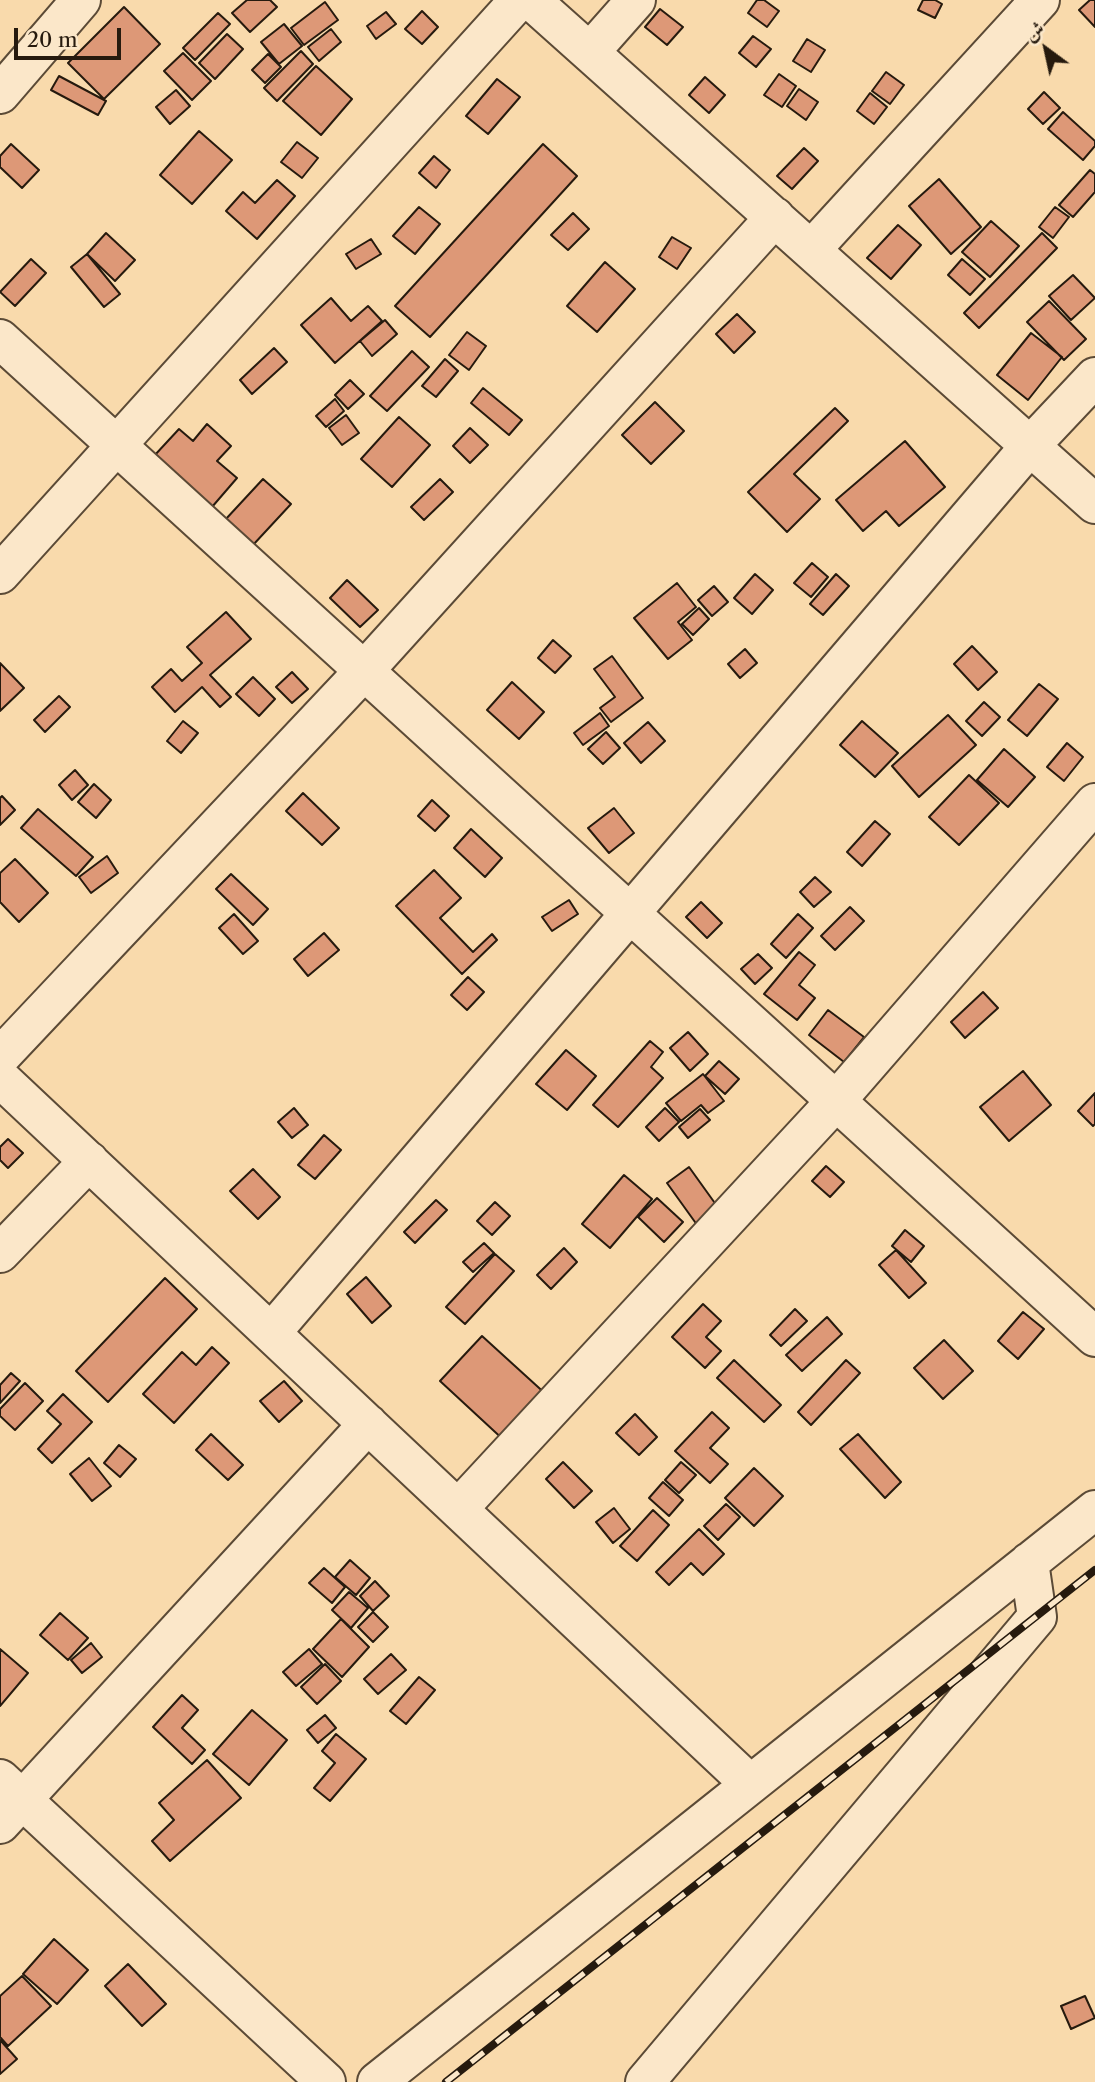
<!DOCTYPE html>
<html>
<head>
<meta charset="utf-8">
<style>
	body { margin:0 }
	#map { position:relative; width:1095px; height:2082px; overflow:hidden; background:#f9daac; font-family:"Libre Caslon Text",Amiri,serif }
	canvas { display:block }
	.north { position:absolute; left:1011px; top:14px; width:70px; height:70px; -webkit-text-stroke:5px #fbe7c9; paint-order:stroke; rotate:327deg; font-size:19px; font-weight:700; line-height:28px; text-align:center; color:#261a0e }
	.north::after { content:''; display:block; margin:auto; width:24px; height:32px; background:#261a0e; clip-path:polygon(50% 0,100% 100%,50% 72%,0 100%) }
	.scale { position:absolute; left:14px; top:28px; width:107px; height:32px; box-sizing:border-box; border:4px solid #261a0e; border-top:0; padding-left:9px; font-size:21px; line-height:24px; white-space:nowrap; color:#261a0e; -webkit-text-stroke:5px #fbe7c9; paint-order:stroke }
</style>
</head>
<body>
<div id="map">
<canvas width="1095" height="2082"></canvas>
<div class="north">ش</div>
<div class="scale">20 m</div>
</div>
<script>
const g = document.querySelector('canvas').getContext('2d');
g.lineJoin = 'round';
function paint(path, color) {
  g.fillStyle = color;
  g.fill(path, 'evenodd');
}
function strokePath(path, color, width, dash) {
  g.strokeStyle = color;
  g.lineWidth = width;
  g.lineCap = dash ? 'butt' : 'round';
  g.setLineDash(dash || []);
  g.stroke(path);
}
const building = new Path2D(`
	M 247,0 L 270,0 L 277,7 L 250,32 L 232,13 Z
	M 757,0 L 764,0 L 779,11 L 767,27 L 748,13 Z
	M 923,0 L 935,0 L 942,4 L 935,18 L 918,10 Z
	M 1090,0 L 1095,0 L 1095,27 L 1079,10 Z
	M 325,2 L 338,20 L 304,45 L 291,28 Z
	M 124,7 L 160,44 L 104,99 L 68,63 Z
	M 660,9 L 683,27 L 667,45 L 645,27 Z
	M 422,11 L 438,27 L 422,44 L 405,29 Z
	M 386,12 L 396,24 L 376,39 L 367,26 Z
	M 218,13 L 230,24 L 195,60 L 183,48 Z
	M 284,24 L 302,46 L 279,64 L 261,42 Z
	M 331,29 L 341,42 L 319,61 L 308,47 Z
	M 227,34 L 243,49 L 215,79 L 199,63 Z
	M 753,36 L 771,49 L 756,67 L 739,53 Z
	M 807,39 L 825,50 L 811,72 L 793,61 Z
	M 301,51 L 313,64 L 277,101 L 264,88 Z
	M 183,53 L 211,81 L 192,100 L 164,71 Z
	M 268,54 L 281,67 L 265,83 L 252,70 Z
	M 316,66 L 352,99 L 321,135 L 283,101 Z
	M 886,72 L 904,85 L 890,104 L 872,91 Z
	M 779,74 L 796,86 L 782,107 L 764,95 Z
	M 59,76 L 106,101 L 98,115 L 51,90 Z
	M 705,77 L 725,95 L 709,113 L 689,95 Z
	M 497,79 L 520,97 L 488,134 L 466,116 Z
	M 799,89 L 818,102 L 806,120 L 787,106 Z
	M 176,90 L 190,106 L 170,124 L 156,107 Z
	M 1044,92 L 1060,108 L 1043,124 L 1028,109 Z
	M 870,93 L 887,107 L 874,124 L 857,111 Z
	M 1063,112 L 1095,141 L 1095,146 L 1083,160 L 1048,129 Z
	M 199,131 L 232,160 L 192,204 L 160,175 Z
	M 297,142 L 318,158 L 302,178 L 281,162 Z
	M 11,144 L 39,170 L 22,188 L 0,167 L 0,156 Z
	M 543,144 L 577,176 L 430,337 L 395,306 Z
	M 804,148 L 818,161 L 792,189 L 777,176 Z
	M 434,156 L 450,170 L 436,188 L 419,173 Z
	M 1090,170 L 1095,174 L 1095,192 L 1073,217 L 1059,205 Z
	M 939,179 L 981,227 L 951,254 L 909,206 Z
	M 277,180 L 295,196 L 257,239 L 226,211 L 243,192 L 255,203 Z
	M 419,207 L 440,224 L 415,254 L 393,236 Z
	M 1055,207 L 1069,217 L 1053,238 L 1039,227 Z
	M 573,213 L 589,229 L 568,250 L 551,235 Z
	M 991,221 L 1019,246 L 990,277 L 962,252 Z
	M 898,225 L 921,245 L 891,279 L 867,258 Z
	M 106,233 L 135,260 L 115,281 L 87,254 Z
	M 1042,233 L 1057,248 L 979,328 L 964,313 Z
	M 672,237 L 691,248 L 677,269 L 659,257 Z
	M 371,239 L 381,254 L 356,269 L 346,254 Z
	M 87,254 L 120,294 L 104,307 L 71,267 Z
	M 31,259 L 46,273 L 15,306 L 0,292 Z
	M 962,259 L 985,279 L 970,295 L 948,275 Z
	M 605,262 L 635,289 L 597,332 L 567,306 Z
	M 1073,275 L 1095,298 L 1071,320 L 1049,296 Z
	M 331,298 L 351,321 L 368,306 L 382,321 L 335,363 L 301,325 Z
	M 1049,301 L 1086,339 L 1064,360 L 1027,322 Z
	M 737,314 L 755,332 L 734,353 L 716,334 Z
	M 385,320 L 397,334 L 372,356 L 360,341 Z
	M 467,332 L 486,346 L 469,370 L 449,355 Z
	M 1031,333 L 1062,357 L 1028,400 L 997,375 Z
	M 274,348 L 287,362 L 252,394 L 240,380 Z
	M 412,351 L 429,367 L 387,411 L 370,396 Z
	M 445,359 L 458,371 L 436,397 L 422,386 Z
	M 350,380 L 364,394 L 348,409 L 335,395 Z
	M 483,388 L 522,420 L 509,435 L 471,403 Z
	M 335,399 L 344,411 L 326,427 L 316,416 Z
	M 655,402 L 684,431 L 651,464 L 622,435 Z
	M 835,408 L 848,421 L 794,474 L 820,499 L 787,532 L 748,492 Z
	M 346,415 L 359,433 L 342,445 L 329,428 Z
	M 399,417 L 430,445 L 392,487 L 361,459 Z
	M 207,424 L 231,446 L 217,461 L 237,478 L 212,507 L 154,456 L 179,429 L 193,441 Z
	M 470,428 L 488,445 L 470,463 L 453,446 Z
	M 905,441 L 945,487 L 899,526 L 886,511 L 863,531 L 836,500 Z
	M 263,479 L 291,504 L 253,545 L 225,520 Z
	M 440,479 L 453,492 L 424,520 L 411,507 Z
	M 812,563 L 828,577 L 811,597 L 794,583 Z
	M 755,574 L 773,590 L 752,614 L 734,598 Z
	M 836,574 L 849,586 L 823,615 L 810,604 Z
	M 347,580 L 378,610 L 360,627 L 330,598 Z
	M 677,583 L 696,607 L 678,622 L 692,640 L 668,659 L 634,618 Z
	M 714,586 L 728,602 L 712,616 L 698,600 Z
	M 699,608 L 709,619 L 693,635 L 682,624 Z
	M 226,612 L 251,639 L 210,675 L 231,697 L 220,707 L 202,687 L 175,712 L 152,687 L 171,669 L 182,681 L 202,663 L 187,647 Z
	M 553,640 L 571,656 L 555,673 L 538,658 Z
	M 972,646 L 997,672 L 978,690 L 954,664 Z
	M 745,649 L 757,663 L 740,678 L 728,664 Z
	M 612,656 L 643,698 L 611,722 L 600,708 L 615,697 L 594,669 Z
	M 0,663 L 24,688 L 0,711 Z
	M 292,672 L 308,689 L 292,703 L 276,687 Z
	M 253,677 L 275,699 L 259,716 L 236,694 Z
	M 512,682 L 544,712 L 519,739 L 487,710 Z
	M 1039,684 L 1058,699 L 1027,736 L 1008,720 Z
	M 59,696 L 70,707 L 45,732 L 34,720 Z
	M 984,702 L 1000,717 L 982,736 L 966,721 Z
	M 600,713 L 609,726 L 583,745 L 574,733 Z
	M 948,715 L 976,745 L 919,797 L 892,766 Z
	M 183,721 L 198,733 L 181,753 L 167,741 Z
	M 862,721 L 898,753 L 875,777 L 840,745 Z
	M 648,722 L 665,741 L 641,763 L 624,743 Z
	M 606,732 L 620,748 L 603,764 L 588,749 Z
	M 1067,743 L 1083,757 L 1064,781 L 1047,767 Z
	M 1004,749 L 1035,777 L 1008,807 L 977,780 Z
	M 75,770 L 88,785 L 72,800 L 59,785 Z
	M 969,775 L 999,803 L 959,845 L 929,817 Z
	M 94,784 L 111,800 L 96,818 L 78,802 Z
	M 303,793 L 339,828 L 322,845 L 286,811 Z
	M 2,796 L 15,810 L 0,825 L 0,798 Z
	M 432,800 L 449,816 L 435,831 L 418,816 Z
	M 614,808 L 634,833 L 609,853 L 588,828 Z
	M 38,809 L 93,857 L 76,876 L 21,828 Z
	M 875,821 L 890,834 L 862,866 L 847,852 Z
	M 471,829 L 502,858 L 485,877 L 454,848 Z
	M 107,856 L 118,873 L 91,893 L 79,877 Z
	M 15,859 L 48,893 L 19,922 L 0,902 L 0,873 Z
	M 434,870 L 461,898 L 440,918 L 473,952 L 492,934 L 497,940 L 462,974 L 396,906 Z
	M 231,874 L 268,909 L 253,925 L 216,889 Z
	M 815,877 L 831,892 L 814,907 L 800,892 Z
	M 569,900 L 578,914 L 552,931 L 542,917 Z
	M 701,902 L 722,923 L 707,938 L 686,917 Z
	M 850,907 L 864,921 L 835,950 L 821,936 Z
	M 234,914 L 258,941 L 243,954 L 219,928 Z
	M 798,914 L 813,928 L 786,958 L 771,944 Z
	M 324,933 L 339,950 L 308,976 L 294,959 Z
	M 799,952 L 815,965 L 799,985 L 815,998 L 797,1020 L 764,994 Z
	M 758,954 L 772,968 L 755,984 L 741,969 Z
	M 468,977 L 484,992 L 467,1010 L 451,995 Z
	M 983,992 L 998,1008 L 965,1038 L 951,1022 Z
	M 828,1010 L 864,1037 L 844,1062 L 809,1035 Z
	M 688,1032 L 708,1054 L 690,1071 L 670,1048 Z
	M 650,1041 L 663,1052 L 651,1067 L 663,1078 L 618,1127 L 593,1105 Z
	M 566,1050 L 596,1076 L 567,1110 L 536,1084 Z
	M 719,1061 L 739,1079 L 725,1094 L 705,1076 Z
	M 1023,1071 L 1051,1105 L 1009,1141 L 980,1107 Z
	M 703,1074 L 724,1101 L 708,1113 L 701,1105 L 681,1121 L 666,1103 Z
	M 1095,1093 L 1095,1124 L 1093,1126 L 1078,1111 Z
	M 294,1108 L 308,1125 L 292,1138 L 278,1122 Z
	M 665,1108 L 679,1122 L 659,1141 L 646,1127 Z
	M 700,1109 L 710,1120 L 688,1138 L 679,1127 Z
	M 324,1135 L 341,1150 L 315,1179 L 298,1165 Z
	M 8,1139 L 23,1153 L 8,1168 L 0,1160 L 0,1147 Z
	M 826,1166 L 844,1182 L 830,1197 L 812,1181 Z
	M 689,1167 L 722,1213 L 700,1229 L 667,1183 Z
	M 253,1169 L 280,1197 L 258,1219 L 230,1191 Z
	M 624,1175 L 652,1199 L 610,1248 L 582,1224 Z
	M 657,1198 L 683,1222 L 664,1242 L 638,1217 Z
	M 436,1200 L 447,1210 L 415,1243 L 404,1232 Z
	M 495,1202 L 510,1216 L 492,1235 L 477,1221 Z
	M 905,1230 L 924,1246 L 911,1262 L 892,1246 Z
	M 484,1243 L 494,1253 L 473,1272 L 463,1262 Z
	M 564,1248 L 577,1262 L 551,1289 L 537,1275 Z
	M 896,1250 L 926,1283 L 909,1298 L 879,1265 Z
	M 495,1254 L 514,1271 L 465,1324 L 446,1307 Z
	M 366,1277 L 391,1306 L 372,1323 L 347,1294 Z
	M 165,1278 L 197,1309 L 108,1402 L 76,1371 Z
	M 703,1304 L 721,1321 L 706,1337 L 721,1351 L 705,1368 L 672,1337 Z
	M 795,1309 L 807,1321 L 781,1346 L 770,1335 Z
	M 1023,1312 L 1044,1329 L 1018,1359 L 998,1341 Z
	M 827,1317 L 842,1334 L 802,1371 L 786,1355 Z
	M 482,1336 L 549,1397 L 507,1443 L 440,1381 Z
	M 944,1340 L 973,1371 L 943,1399 L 914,1368 Z
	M 212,1347 L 229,1363 L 174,1423 L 143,1394 L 182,1352 L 196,1365 Z
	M 734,1360 L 781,1405 L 764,1422 L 717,1378 Z
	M 846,1360 L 860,1373 L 811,1425 L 798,1412 Z
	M 11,1373 L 20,1381 L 0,1403 L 0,1385 Z
	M 284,1381 L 302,1401 L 279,1422 L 260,1401 Z
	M 25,1383 L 43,1401 L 15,1430 L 0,1416 L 0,1409 Z
	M 63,1394 L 92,1422 L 52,1463 L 38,1449 L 61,1424 L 47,1411 Z
	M 712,1412 L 729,1428 L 710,1448 L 728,1464 L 710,1483 L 675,1451 Z
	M 635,1414 L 657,1437 L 639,1455 L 616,1433 Z
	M 211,1434 L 243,1465 L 228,1480 L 196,1450 Z
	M 858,1434 L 901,1482 L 885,1498 L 840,1449 Z
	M 119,1445 L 136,1459 L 120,1477 L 104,1463 Z
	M 89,1458 L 111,1486 L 92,1501 L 70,1474 Z
	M 563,1462 L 592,1491 L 574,1508 L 546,1479 Z
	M 681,1462 L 696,1475 L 679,1493 L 665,1480 Z
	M 754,1468 L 783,1496 L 754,1526 L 725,1498 Z
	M 663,1482 L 683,1500 L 669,1516 L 649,1498 Z
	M 726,1504 L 740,1517 L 718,1540 L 704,1526 Z
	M 614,1508 L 630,1529 L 613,1543 L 596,1522 Z
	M 653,1510 L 669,1525 L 637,1561 L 620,1546 Z
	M 699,1529 L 724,1554 L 703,1575 L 691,1563 L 669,1585 L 656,1572 Z
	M 350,1560 L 370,1578 L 356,1595 L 335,1577 Z
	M 324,1568 L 345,1587 L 332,1603 L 309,1583 Z
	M 375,1581 L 389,1596 L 373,1611 L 360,1596 Z
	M 349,1592 L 368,1608 L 351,1628 L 332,1610 Z
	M 373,1612 L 388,1627 L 373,1642 L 358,1627 Z
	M 60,1613 L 88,1638 L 68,1660 L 40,1635 Z
	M 341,1619 L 369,1647 L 342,1677 L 313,1649 Z
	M 91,1643 L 102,1657 L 82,1673 L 71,1660 Z
	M 0,1649 L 28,1673 L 0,1706 Z
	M 309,1649 L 322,1664 L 296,1686 L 283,1672 Z
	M 391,1654 L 406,1670 L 378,1694 L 364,1679 Z
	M 325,1664 L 341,1681 L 317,1704 L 301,1687 Z
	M 419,1677 L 435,1690 L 406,1724 L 390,1711 Z
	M 182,1695 L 198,1710 L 182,1728 L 205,1750 L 192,1764 L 153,1727 Z
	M 252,1710 L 287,1740 L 249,1785 L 213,1754 Z
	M 325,1715 L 336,1728 L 318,1743 L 307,1730 Z
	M 336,1734 L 366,1759 L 330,1801 L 314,1788 L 335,1763 L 322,1751 Z
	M 207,1760 L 241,1798 L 170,1861 L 152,1841 L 174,1820 L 159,1803 Z
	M 54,1939 L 88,1970 L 57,2004 L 23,1974 Z
	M 128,1964 L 166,2004 L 142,2026 L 105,1986 Z
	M 22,1976 L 51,2006 L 8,2046 L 0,2037 L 0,1996 Z
	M 1085,1996 L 1095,2018 L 1071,2029 L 1061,2006 Z
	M 0,2040 L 17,2059 L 0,2074 Z`);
const minor = new Path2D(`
	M 531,0 L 1095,504
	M 590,52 L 636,0
	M 0,94 L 81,0
	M 811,250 L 1040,0
	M 0,339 L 1095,1337
	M 0,574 L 519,0
	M 0,1057 L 364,671 L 775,217
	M 0,1078 L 750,1784
	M 0,1253 L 89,1161
	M 271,1333 L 1030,446 L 1095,377
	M 458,1509 L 836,1101 L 1095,803
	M 0,1779 L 326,2082
	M 0,1824 L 368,1424
	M 377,2082 L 1095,1510
	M 645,2082 L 1037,1617 L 1029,1562`);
const rail = new Path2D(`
	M 446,2082 L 1095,1570`);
paint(building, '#dd9877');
strokePath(building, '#261a0e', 2);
strokePath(minor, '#5b4a36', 42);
strokePath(minor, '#fbe7c9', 38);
strokePath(rail, '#261a0e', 8);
strokePath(rail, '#fbe7c9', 5, [16]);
</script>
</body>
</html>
